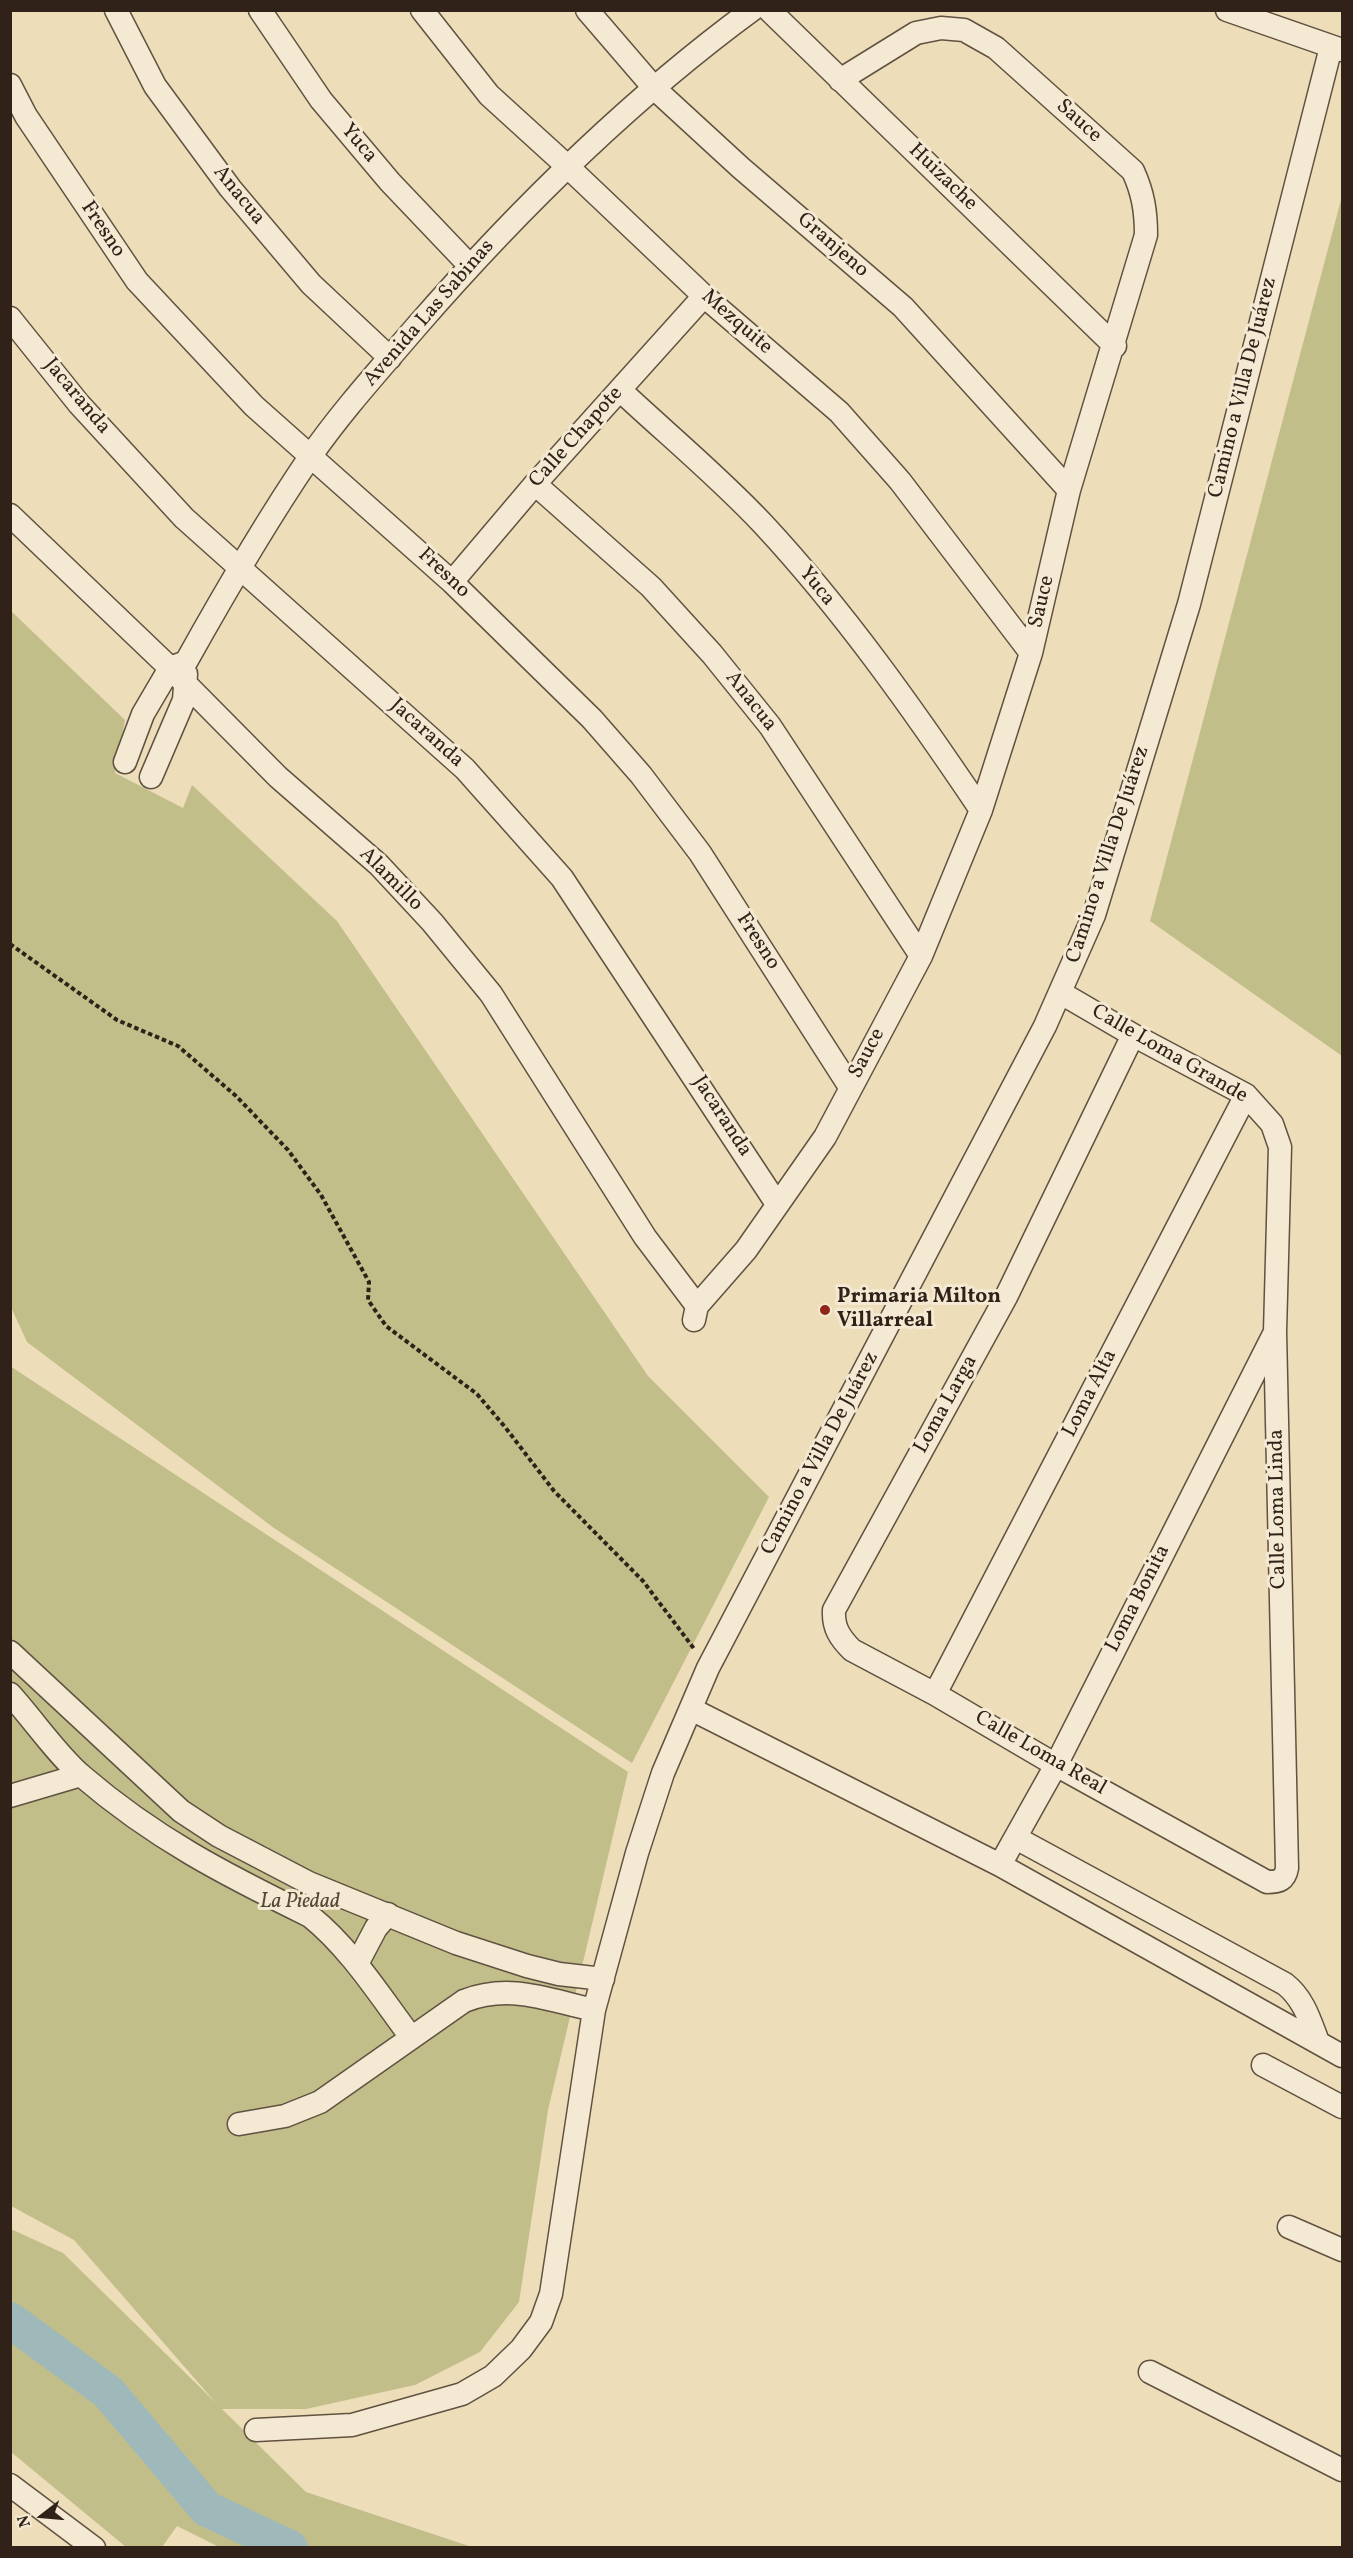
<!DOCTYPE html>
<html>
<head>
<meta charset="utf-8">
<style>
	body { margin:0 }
	#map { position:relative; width:1353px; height:2558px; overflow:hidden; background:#eeddb9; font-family:Vollkorn,serif }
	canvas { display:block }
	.frame { position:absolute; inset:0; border:12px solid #312219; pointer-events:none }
	.north { position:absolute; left:12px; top:2486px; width:60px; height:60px; -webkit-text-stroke:4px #f4e9d2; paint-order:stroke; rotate:254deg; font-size:16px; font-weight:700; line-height:24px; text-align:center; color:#312219 }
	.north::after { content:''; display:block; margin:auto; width:21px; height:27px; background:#312219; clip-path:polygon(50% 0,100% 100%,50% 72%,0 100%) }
</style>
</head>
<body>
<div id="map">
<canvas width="1353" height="2558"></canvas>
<div class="frame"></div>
<div class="north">N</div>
</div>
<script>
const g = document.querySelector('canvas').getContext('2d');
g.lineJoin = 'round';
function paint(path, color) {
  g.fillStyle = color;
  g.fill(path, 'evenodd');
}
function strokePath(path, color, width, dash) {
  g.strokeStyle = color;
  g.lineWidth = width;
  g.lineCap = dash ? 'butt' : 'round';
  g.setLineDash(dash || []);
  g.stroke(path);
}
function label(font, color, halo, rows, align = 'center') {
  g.font = font + ' Vollkorn,serif';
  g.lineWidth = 6;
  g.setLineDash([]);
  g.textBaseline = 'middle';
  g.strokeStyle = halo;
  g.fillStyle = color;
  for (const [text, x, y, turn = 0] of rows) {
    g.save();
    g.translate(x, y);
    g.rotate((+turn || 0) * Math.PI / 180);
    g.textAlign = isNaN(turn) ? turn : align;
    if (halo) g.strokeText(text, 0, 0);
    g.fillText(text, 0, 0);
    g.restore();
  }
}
const green = new Path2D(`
	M 1342,196 L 1342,1056 L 1150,921 Z
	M 10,610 L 125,720 L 115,773 L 183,808 L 192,785 L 337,921 L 648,1376 L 769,1497 L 632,1763 L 274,1528 L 27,1342 L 10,1305 Z
	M 10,1366 L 628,1772 L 548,2110 L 519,2302 L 480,2352 L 415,2385 L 306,2409 L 222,2409 L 306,2492 L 472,2547 L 219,2547 L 177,2526 L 162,2547 L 126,2547 L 11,2452 L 11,2229 L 63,2253 L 216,2403 L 74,2240 L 11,2206 Z`);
const river = new Path2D(`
	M 10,2320 L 108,2392 L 207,2509 L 290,2548`);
const path = new Path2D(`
	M 10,944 L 117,1020 L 178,1046 L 236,1096 L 288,1150 L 321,1195 L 369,1282 L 368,1300 L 386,1326 L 477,1394 L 505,1427 L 554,1491 L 643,1581 L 695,1650`);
const minor = new Path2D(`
	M 116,10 L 155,86 L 230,188 L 311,284 L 390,358
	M 260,10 L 321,100 L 390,182 L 470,266
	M 422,10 L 489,95 L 567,166 L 704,296 L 839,412 L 900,481 L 1031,653
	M 587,10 L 655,89 L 741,168 L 903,307 L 1069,490
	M 769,10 L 1115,346
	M 1227,10 L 1342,50
	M 10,85 L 26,116 L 137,281 L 254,406 L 452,582 L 592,719 L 641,775 L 700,853 L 850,1087
	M 10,318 L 79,404 L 184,518 L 465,769 L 562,878 L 777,1204
	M 620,390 C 667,434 719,477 763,524 C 844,611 915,712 981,810
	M 535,484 L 651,587 L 712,654 L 770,726 L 921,956
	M 10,515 L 170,668 L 278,777 L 379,865 L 432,922 L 491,994 L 645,1237 L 697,1306
	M 452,582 L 535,484 L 704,296
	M 125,762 L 143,714 L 170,668 L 186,662 C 225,592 265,523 310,457 C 341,412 381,368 416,327 C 517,211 628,101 752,10
	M 151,777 L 184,700 L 186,674
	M 1061,993 L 1133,1035 L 1246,1095 L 1272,1124 L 1280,1147 L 1275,1332 L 1287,1868 C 1285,1880 1279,1882 1267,1882 L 1056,1765 L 935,1694 L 852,1650 C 840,1638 833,1628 834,1610 L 1006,1297 L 1133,1035
	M 694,1320 L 697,1306 L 746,1250 L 825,1137 L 921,956 L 981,810 L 1031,653 L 1069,490 L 1146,235 C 1146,211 1143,193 1133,171 L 996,48 L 964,30 L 941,28 L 916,33 L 840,80
	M 10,1652 L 181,1811 L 219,1836 L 309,1883 L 456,1943 L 527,1966 L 559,1974 L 603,1979
	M 10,1694 C 32,1718 58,1756 82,1776 C 154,1838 226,1875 310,1916 C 351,1949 380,1996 411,2037
	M 935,1694 L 1246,1095
	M 691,1709 L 1000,1865 L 1342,2056
	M 10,1796 L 81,1775
	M 1016,1838 L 1285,1984 C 1304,1999 1310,2021 1318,2042
	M 1000,1865 L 1056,1765 L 1273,1336
	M 357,1964 L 376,1928 L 388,1914
	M 1263,2065 L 1342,2107
	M 239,2124 L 285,2116 L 320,2102 L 464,2001 C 510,1983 548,2000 594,2010
	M 1289,2227 L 1342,2250
	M 1150,2372 L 1342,2470
	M 256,2430 L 352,2425 L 462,2394 L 493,2376 L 521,2349 L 541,2322 L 551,2294 L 594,2010 L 637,1853 L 663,1773 L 708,1668 L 1045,1026 L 1094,915 L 1189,604 L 1331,47
	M 10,2485 L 94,2548`);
const markers = [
	[825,1310,6,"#8f2418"]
];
const streetNames = [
	["Sauce",1078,122,42],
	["Yuca",358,144,50],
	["Huizache",942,178,44],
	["Anacua",238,196,51],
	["Fresno",102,230,56],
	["Granjeno",832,246,41],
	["Avenida Las Sabinas",430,314,-49],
	["Mezquite",736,323,41],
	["Camino a Villa De Juárez",1244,388,-76],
	["Jacaranda",76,397,50],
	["Calle Chapote",577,438,-48],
	["Fresno",443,574,43],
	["Yuca",816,587,51],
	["Sauce",1043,602,-77],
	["Anacua",750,702,52],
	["Jacaranda",426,734,42],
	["Camino a Villa De Juárez",1109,855,-72],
	["Alamillo",390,880,45],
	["Fresno",757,942,57],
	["Sauce",868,1054,-62],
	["Calle Loma Grande",1169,1055,30],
	["Jacaranda",721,1117,57],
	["Loma Alta",1091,1394,-63],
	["Loma Larga",947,1405,-61],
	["Camino a Villa De Juárez",821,1454,-62],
	["Calle Loma Linda",1279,1509,-91],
	["Loma Bonita",1139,1599,-63],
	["Calle Loma Real",1040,1754,30]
];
const poiNames = [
	["Primaria Milton",837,1298],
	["Villarreal",837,1322]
];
const parkNames = [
	["La Piedad",300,1903]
];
paint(green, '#c1be8a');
strokePath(river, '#9fb9bb', 36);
strokePath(minor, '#605141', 25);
strokePath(path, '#312219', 4, [4.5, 3]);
strokePath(minor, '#f4e9d2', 22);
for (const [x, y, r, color] of markers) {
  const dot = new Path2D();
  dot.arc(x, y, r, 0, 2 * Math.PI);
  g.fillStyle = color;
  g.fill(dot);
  strokePath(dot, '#f4e9d2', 2);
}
label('21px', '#312219', '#f4e9d2', streetNames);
label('bold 21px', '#312219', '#f4e9d2', poiNames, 'left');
label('italic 21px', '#554935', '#f4e9d2', parkNames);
</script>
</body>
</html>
